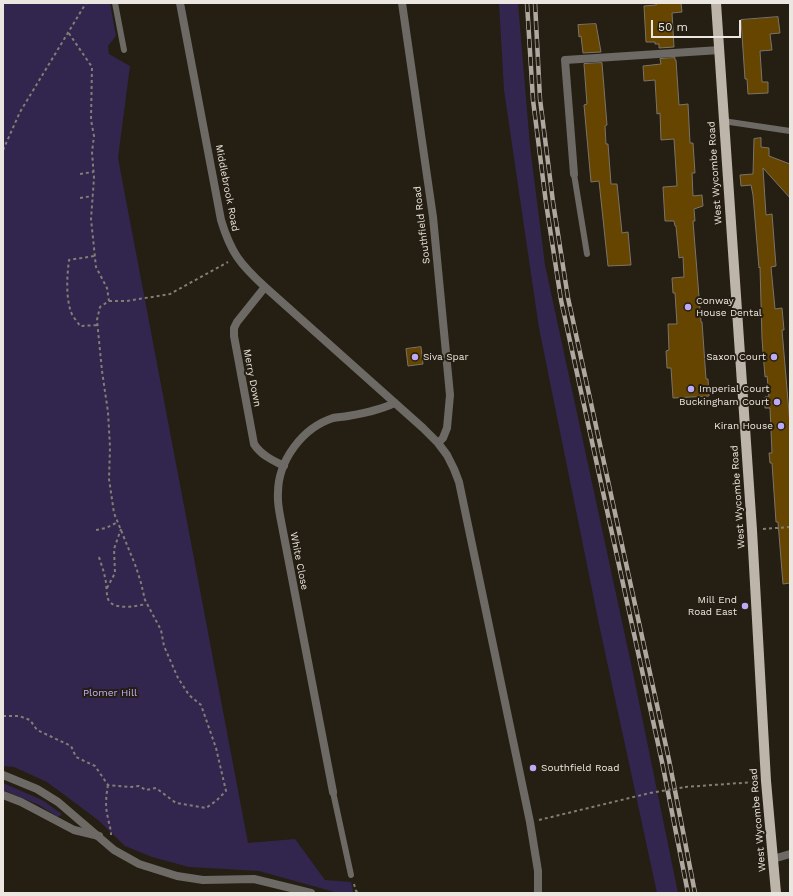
<!DOCTYPE html>
<html>
<head>
<meta charset="utf-8">
<style>
	body { margin:0 }
	#map { position:relative; width:793px; height:896px; overflow:hidden; background:#251e13; font-family:"Work Sans",sans-serif }
	canvas { display:block }
	.frame { position:absolute; inset:0; border:4px solid #ebe6df; pointer-events:none }
	.scale { position:absolute; left:651px; top:20px; width:90px; height:18px; box-sizing:border-box; border:2px solid #ebe6df; border-top:0; padding-left:5px; font-size:12px; line-height:14px; white-space:nowrap; color:#ebe6df; -webkit-text-stroke:3px #251e13; paint-order:stroke }
</style>
</head>
<body>
<div id="map">
<canvas width="793" height="896"></canvas>
<div class="frame"></div>
<div class="scale">50 m</div>
</div>
<script>
const g = document.querySelector('canvas').getContext('2d');
g.lineJoin = 'round';
function paint(path, color) {
  g.fillStyle = color;
  g.fill(path, 'evenodd');
}
function strokePath(path, color, width, dash) {
  g.strokeStyle = color;
  g.lineWidth = width;
  g.lineCap = dash ? 'butt' : 'round';
  g.setLineDash(dash || []);
  g.stroke(path);
}
function label(font, color, halo, rows, align = 'center') {
  g.font = font + ' "Work Sans",sans-serif';
  g.lineWidth = 4;
  g.setLineDash([]);
  g.textBaseline = 'middle';
  g.strokeStyle = halo;
  g.fillStyle = color;
  for (const [text, x, y, turn = 0] of rows) {
    g.save();
    g.translate(x, y);
    g.rotate((+turn || 0) * Math.PI / 180);
    g.textAlign = isNaN(turn) ? turn : align;
    if (halo) g.strokeText(text, 0, 0);
    g.fillText(text, 0, 0);
    g.restore();
  }
}
const green = new Path2D(`
	M 3,3 L 110,3 L 116,36 L 108,46 L 109,54 L 130,66 L 118,158 L 248,843 L 295,839 L 325,880 L 351,882 L 353,891 L 351,893 L 338,893 L 259,871 L 189,867 L 152,857 L 125,846 L 98,820 L 47,782 L 14,767 L 3,766 Z
	M 499,3 L 518,3 L 530,146 L 545,265 L 632,668 L 678,893 L 657,893 L 600,629 L 539,328 L 504,90 Z
	M 3,783 L 42,800 L 62,814 L 58,817 L 39,805 L 3,790 Z`);
const building = new Path2D(`
	M 656,3 L 681,3 L 682,12 L 672,13 L 674,47 L 659,48 L 659,44 L 655,44 L 655,42 L 646,42 L 644,6 L 656,5 Z
	M 778,17 L 780,33 L 770,34 L 772,50 L 760,51 L 762,82 L 768,82 L 768,93 L 748,94 L 747,79 L 745,79 L 741,20 Z
	M 596,24 L 601,52 L 583,53 L 581,36 L 579,37 L 578,25 Z
	M 675,58 L 675,60 L 676,60 L 679,105 L 688,104 L 690,143 L 693,143 L 695,173 L 692,173 L 693,196 L 702,195 L 703,206 L 694,209 L 695,221 L 693,221 L 701,322 L 702,322 L 706,379 L 708,379 L 709,396 L 673,398 L 671,368 L 667,368 L 666,351 L 669,350 L 668,324 L 677,324 L 675,293 L 673,293 L 672,278 L 684,277 L 683,257 L 679,258 L 676,226 L 675,226 L 674,221 L 665,221 L 663,187 L 677,186 L 674,139 L 661,140 L 660,113 L 657,114 L 655,80 L 644,81 L 643,66 L 661,64 L 660,59 Z
	M 602,63 L 607,125 L 605,126 L 606,144 L 608,144 L 611,184 L 617,184 L 622,233 L 628,232 L 631,265 L 608,266 L 599,181 L 591,182 L 584,105 L 587,104 L 584,64 Z
	M 761,138 L 761,147 L 769,148 L 769,156 L 790,164 L 790,198 L 763,168 L 766,215 L 772,214 L 776,266 L 771,267 L 775,309 L 782,308 L 784,330 L 782,330 L 790,424 L 790,583 L 783,584 L 778,522 L 776,522 L 772,463 L 770,463 L 769,453 L 772,453 L 770,408 L 765,408 L 765,397 L 769,396 L 767,376 L 765,377 L 762,339 L 760,267 L 759,268 L 753,195 L 751,185 L 741,186 L 740,175 L 753,174 L 754,139 Z
	M 421,347 L 423,364 L 408,366 L 406,349 Z`);
const path = new Path2D(`
	M 3,150 L 20,112 L 86,3
	M 80,174 L 93,172
	M 80,198 L 93,196
	M 94,256 L 69,260 C 67,276 66,294 70,309 C 71,315 77,321 80,326 L 98,325
	M 109,301 L 127,301 L 170,294 L 228,262
	M 763,529 L 790,527
	M 96,530 L 106,528 L 118,522
	M 99,557 C 101,564 104,571 105,578 C 107,584 106,593 108,599 C 113,611 137,606 146,604
	M 107,588 L 115,573 L 114,549 L 121,529
	M 3,716 L 19,716 L 30,720 L 37,730 L 71,746 L 76,757 L 95,766 L 108,785 L 130,787 L 139,786 L 146,790 L 156,788 L 176,803 L 206,808 L 216,801 L 226,791 L 216,748 L 201,705 L 189,695 L 178,678 L 164,646 L 161,630 L 145,600 L 141,583 L 136,567 L 114,513 L 109,479 L 110,447 L 108,412 L 102,371 L 97,320 L 100,307 L 109,301 L 107,288 L 96,267 L 91,219 L 94,178 L 92,152 L 94,136 L 91,120 L 92,67 L 68,32
	M 108,785 C 106,796 105,807 108,818 C 109,824 111,829 111,835
	M 685,787 L 755,782
	M 539,820 L 650,793
	M 354,884 L 356,891 L 359,893`);
const service = new Path2D(`
	M 115,3 L 124,50
	M 723,121 L 790,131
	M 574,174 L 587,254
	M 333,792 L 351,875`);
const minor = new Path2D(`
	M 180,3 L 221,220 C 231,253 240,264 265,287 L 423,428 L 438,443 L 447,455 L 454,469 L 459,482 L 530,822 L 538,871 L 538,893
	M 402,3 L 433,217 L 450,395 L 447,428 L 443,438 L 438,443
	M 574,174 L 565,60 L 720,50
	M 265,287 L 237,322 L 234,328 L 234,336 L 254,444 C 261,455 272,460 284,466
	M 333,792 L 282,526 C 280,515 277,504 278,493 C 278,461 302,428 333,418 C 337,417 343,417 348,416 C 364,413 380,410 395,403
	M 3,795 L 21,802 L 74,830 L 99,836`);
const tertiary = new Path2D(`
	M 3,775 L 37,789 L 58,802 L 114,850 L 139,864 L 177,876 L 203,880 L 254,879 L 311,893
	M 773,859 L 790,854`);
const primary = new Path2D(`
	M 716,3 L 752,530 L 766,781 L 776,893`);
const rail = new Path2D(`
	M 527,3 L 533,100 L 546,203 L 561,300 L 662,762 L 688,893
	M 535,3 L 540,99 L 553,202 L 568,298 L 669,760 L 695,893`);
const pathBridge = new Path2D(`
	M 650,793 L 685,787`);
const markers = [
	[688,307,4,"#bcaaf5"],
	[415,357,4,"#bcaaf5"],
	[774,357,4,"#bcaaf5"],
	[691,389,4,"#bcaaf5"],
	[777,402,4,"#bcaaf5"],
	[781,426,4,"#bcaaf5"],
	[745,606,4,"#bcaaf5"],
	[533,768,4,"#bcaaf5"]
];
const streetNames = [
	["West Wycombe Road",715,173,-94],
	["Middlebrook Road",227,188,79],
	["Southfield Road",422,225,-97],
	["Merry Down",252,378,79],
	["West Wycombe Road",738,497,-94],
	["White Close",299,561,79],
	["West Wycombe Road",758,820,-95]
];
const poiNames = [
	["Conway",696,301],
	["House Dental",696,313],
	["Siva Spar",423,357],
	["Saxon Court",766,357,"right"],
	["Imperial Court",699,389],
	["Buckingham Court",769,402,"right"],
	["Kiran House",773,426,"right"],
	["Mill End",737,600,"right"],
	["Road East",737,612,"right"],
	["Southfield Road",541,768]
];
const parkNames = [
	["Plomer Hill",110,693]
];
paint(green, '#32264e');
paint(building, '#654500');
strokePath(building, '#7c7467', 1);
strokePath(path, '#837d74', 2, [3, 3]);
strokePath(service, '#6d6964', 6);
strokePath(minor, '#6d6964', 8);
strokePath(tertiary, '#6d6964', 8);
strokePath(primary, '#bdb5a9', 10);
strokePath(rail, '#aea8a0', 4.5);
strokePath(rail, '#251e13', 3, [9]);
strokePath(pathBridge, '#837d74', 2, [3, 3]);
for (const [x, y, r, color] of markers) {
  const dot = new Path2D();
  dot.arc(x, y, r, 0, 2 * Math.PI);
  g.fillStyle = color;
  g.fill(dot);
  strokePath(dot, '#251e13', 1.5);
}
label('10px', '#ebe6df', '#251e13', streetNames);
label('10px', '#ebe6df', '#251e13', poiNames, 'left');
label('10px', '#c4b1ff', '#251e13', parkNames);
</script>
</body>
</html>
